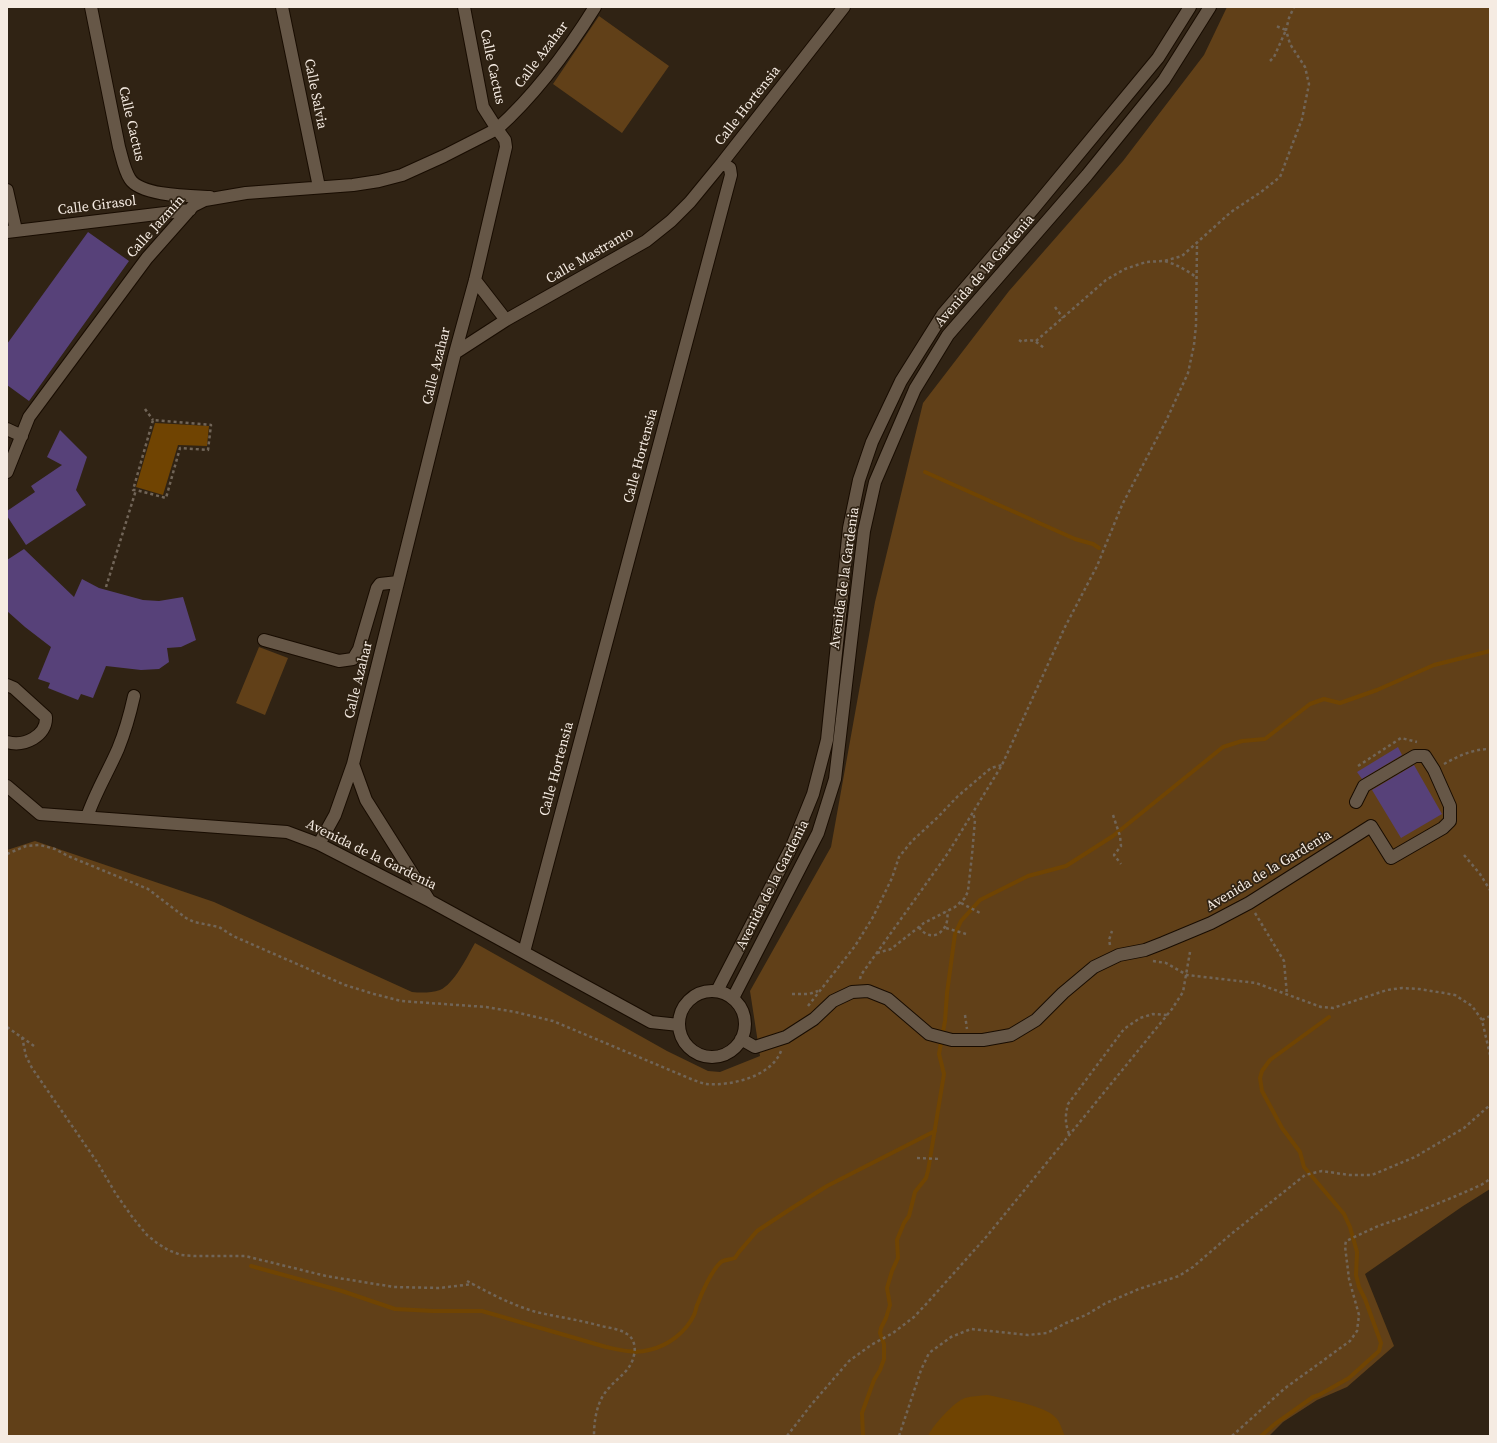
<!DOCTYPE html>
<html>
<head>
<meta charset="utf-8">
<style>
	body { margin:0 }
	#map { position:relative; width:1497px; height:1443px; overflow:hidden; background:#302314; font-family:"Source Serif 4",serif }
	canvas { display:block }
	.frame { position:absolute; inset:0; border:8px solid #f5ebe2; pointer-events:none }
</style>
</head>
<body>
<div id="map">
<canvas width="1497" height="1443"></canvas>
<div class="frame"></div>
</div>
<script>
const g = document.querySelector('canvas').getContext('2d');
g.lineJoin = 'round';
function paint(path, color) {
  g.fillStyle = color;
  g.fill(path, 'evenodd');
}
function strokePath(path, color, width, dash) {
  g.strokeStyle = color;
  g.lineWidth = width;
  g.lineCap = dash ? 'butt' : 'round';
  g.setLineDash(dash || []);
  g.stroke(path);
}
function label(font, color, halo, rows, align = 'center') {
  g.font = font + ' "Source Serif 4",serif';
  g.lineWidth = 3.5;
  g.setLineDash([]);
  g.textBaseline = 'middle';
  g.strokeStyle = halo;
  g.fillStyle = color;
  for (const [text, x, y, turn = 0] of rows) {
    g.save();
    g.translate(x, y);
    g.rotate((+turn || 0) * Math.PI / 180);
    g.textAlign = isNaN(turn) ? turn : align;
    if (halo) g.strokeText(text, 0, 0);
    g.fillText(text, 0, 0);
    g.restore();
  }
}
const green = new Path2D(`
	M 1227,7 L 1490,7 L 1490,1189 L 1463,1206 L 1365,1274 L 1394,1346 L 1347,1387 L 1317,1400 L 1283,1422 L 1269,1436 L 7,1436 L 7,850 L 35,841 L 214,902 L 412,992 C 421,993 431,993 440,990 C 454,984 467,957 475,943 L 667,1051 L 708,1071 L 720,1072 L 760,1056 L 750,991 L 831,847 L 875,602 L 923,403 L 1009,291 L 1123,161 L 1204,55 Z
	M 599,16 L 669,66 L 622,133 L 553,84 Z
	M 259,647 L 288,658 L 265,715 L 236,703 Z`);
const water = new Path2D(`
	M 155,423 L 209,426 L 207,446 L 178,445 L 163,495 L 136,487 Z
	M 987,1395 C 1002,1398 1046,1406 1055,1417 C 1060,1421 1062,1430 1065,1436 L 928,1436 C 933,1425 954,1402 965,1398 C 972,1396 980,1396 987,1395 Z`);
const stream = new Path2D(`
	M 925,472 L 1075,539 L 1093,544 L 1099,548
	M 251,1266 L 342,1291 L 395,1309 L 433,1311 L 482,1311 L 606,1347 C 620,1350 635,1354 649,1350 C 668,1346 686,1332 694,1315 C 696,1311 696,1306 698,1303 C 702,1292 712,1270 721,1262 C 725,1259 730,1260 735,1258 L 739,1252 L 757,1231 L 792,1208 L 827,1186 L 935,1131
	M 863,1436 L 862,1413 L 874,1380 L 880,1370 L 884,1359 L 884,1344 L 880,1333 L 881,1328 L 886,1318 L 890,1305 L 887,1288 L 892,1271 L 898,1258 L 897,1240 L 904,1223 L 909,1216 L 915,1192 L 926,1178 L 928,1171 L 944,1074 L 939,1054 L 945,1021 L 947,993 L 955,934 L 961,921 L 980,900 L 1028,876 L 1066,866 L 1113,836 L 1223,747 L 1242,741 L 1265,739 L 1310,704 L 1324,699 L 1340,703 L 1377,690 L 1434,665 L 1490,651
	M 1261,1436 L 1275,1424 L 1313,1397 L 1319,1395 L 1349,1378 L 1379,1351 L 1381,1343 L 1365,1299 L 1359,1287 L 1356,1275 L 1357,1252 L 1350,1227 L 1344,1214 L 1304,1167 L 1300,1152 L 1282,1128 L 1262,1091 L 1260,1078 L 1262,1071 L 1270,1060 L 1329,1017`);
const building = new Path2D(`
	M 88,232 L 129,261 L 29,401 L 7,385 L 7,344 Z
	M 60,430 L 87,457 L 76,490 L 86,505 L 26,545 L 7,516 L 7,511 L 35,492 L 31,486 L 62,465 L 47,457 Z
	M 24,549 L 74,597 L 82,579 L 99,588 L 143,600 L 159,601 L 183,597 L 196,640 L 181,647 L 167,648 L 169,662 L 159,669 L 141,670 L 106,666 L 93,698 L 81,694 L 78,700 L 48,688 L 50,683 L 38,679 L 51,647 L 25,627 L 7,611 L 7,560 Z
	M 1398,747 L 1402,755 L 1362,779 L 1357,772 Z
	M 1414,765 L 1442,814 L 1401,838 L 1372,790 Z`);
const path = new Path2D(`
	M 1270,61 L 1274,57 L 1286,30 L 1276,26
	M 1165,261 C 1177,265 1187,270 1197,278
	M 1055,307 L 1063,318
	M 1019,340 L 1022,342 C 1032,337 1038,343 1045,349
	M 1036,341 L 1106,280 L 1125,269 L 1146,262 L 1164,261 L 1182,256 L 1231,212 L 1261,192 L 1280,177 L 1302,119 L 1309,84 L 1305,67 L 1290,44 L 1286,30 L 1289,18 L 1294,7
	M 145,409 L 153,420
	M 106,587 L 136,490 L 133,490 L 153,420 L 211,425 L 208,450 L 180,448 L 166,498 L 136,490
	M 1444,764 C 1458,756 1473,749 1490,749
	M 1358,766 L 1401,738 L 1417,742
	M 1113,815 L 1120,836 L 1121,846 L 1114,855 L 1121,864
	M 7,854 L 26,846 L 40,845 L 55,849 L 68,856 L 148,889 L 186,918 L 194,922 L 219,927 L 233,936 L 345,985 L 374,994 L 401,1001 L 486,1007 L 515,1012 L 553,1021 L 691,1079 C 696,1081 701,1083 706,1084 C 731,1086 771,1077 781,1051
	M 1464,855 L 1480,874 L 1490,890
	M 961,903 L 982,914
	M 1255,913 L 1284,961 L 1287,995
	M 919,927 C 931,945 951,931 947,911
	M 946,928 L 966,934
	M 1110,945 L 1109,940 L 1112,931
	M 877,953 L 891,949 L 924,923 L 955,907 L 965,898 L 968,891 L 972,855 L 975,820 L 973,813
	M 1153,961 L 1166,963 L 1187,975 L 1256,983 L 1321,1007 L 1333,1008 L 1387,990 L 1402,988 L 1419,989 L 1444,993 L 1455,995 L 1472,1006 L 1482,1020
	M 860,979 L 861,975 L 948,853 L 1002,765 L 1065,627 L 1097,566 L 1122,505 L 1166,421 L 1188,373 L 1194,345 L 1196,325 L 1197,244
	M 792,994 L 809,994 L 818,991
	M 808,1006 L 855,946 L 873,917 L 892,878 L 899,857 L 912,841 L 937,818 L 958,796 L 991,768 L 1002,765
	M 965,1015 L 967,1029
	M 1490,1016 L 1482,1020 L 1490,1055
	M 7,1027 L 34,1046
	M 22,1037 L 26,1056 L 32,1068 L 97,1162 L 116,1194 L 133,1218 L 147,1235 L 157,1243 L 168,1250 L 181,1255 L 194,1256 L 245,1256 L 326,1276 L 394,1287 L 439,1288 L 473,1284
	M 1069,1134 C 1065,1123 1065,1116 1068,1104 L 1124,1029 L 1140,1018 L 1153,1014 L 1167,1015
	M 917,1158 L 941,1159
	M 467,1281 C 489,1293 512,1305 536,1312 C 558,1317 580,1320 601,1326 C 610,1328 620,1329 627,1334 C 634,1338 636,1348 634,1355 C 631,1371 618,1377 609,1388 C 597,1400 594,1420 594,1436
	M 787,1436 L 811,1405 L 849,1361 L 871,1345 L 893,1333 L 914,1317 L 928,1302 L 987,1236 L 1172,1009 L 1183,992 L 1190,952
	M 899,1436 L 921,1370 L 929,1353 L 951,1337 L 971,1329 L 1028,1335 L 1047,1333 L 1066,1323 L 1086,1315 L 1106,1303 L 1139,1289 L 1179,1276 L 1193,1267 L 1230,1235 L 1305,1175 L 1322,1171 L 1349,1175 L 1372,1175 L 1415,1157 L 1464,1128 L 1490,1105
	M 1232,1436 L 1284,1389 L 1350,1341 L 1357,1331 L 1359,1315 L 1349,1279 L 1345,1246 L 1346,1241 L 1378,1226 L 1405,1217 L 1456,1196 L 1481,1185 L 1490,1179`);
const minor = new Path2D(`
	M 91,7 L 119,147 C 122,157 124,170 130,179 C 141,196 190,196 210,197
	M 282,7 L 319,187
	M 7,190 L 16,230
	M 7,232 L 190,210
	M 475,280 L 506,320
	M 455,353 L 506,320 L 646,241 L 671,221 L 690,202 L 722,163 L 844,7
	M 7,429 L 22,436
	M 7,472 L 29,417 L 147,258 L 193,206 L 205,200 L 246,193 L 353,185 L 379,181 L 402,175 L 444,156 L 497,129 L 483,107 L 464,7
	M 264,640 L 339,661 L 353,659 L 359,649 L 377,588 L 380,584 L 398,582
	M 7,685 L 14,688 L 46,717 C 47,736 24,747 7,742
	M 353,764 L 366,800 L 429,900
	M 7,786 L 40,814 L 287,832 L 319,844 L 430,901 L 651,1022 L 679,1025
	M 87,817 C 95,793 108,772 118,749 C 125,732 130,714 134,696
	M 319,844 L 335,815 L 353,764 L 455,353 L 475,280 L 506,147 L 505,140 L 497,129 C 536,94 567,52 595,7
	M 524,952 L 731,175 L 730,168 L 722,163
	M 717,991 L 792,846 L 813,794 L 827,740 L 849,528 L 859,480 L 872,442 L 901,381 L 943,314 L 1034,208 L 1158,58 L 1190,7
	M679 1024a33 33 0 1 1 66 0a33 33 0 1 1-66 0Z
	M 733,998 L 818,833 L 835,779 L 864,531 L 875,482 L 915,389 L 948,335 L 1087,175 L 1164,80 L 1210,7
	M 741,1039 L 755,1047 L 786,1037 L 814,1019 L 833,1001 L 852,992 L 868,991 L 888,999 L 929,1034 L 952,1040 L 983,1040 L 1011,1035 L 1036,1020 L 1063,993 L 1094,967 L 1119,955 L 1145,950 L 1163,943 L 1211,923 L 1249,903 L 1371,826 L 1391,858 L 1443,828 L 1450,821 L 1450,806 L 1434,770 L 1425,756 L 1415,756 L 1364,786 L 1356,802`);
const streetNames = [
	["Calle Azahar",542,55,-53],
	["Calle Cactus",492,67,78],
	["Calle Salvia",315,94,79],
	["Calle Hortensia",748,106,-52],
	["Calle Cactus",131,124,77],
	["Calle Girasol",97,206,-7],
	["Calle Jazmín",156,227,-48],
	["Calle Mastranto",590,256,-30],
	["Avenida de la Gardenia",985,271,-49],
	["Calle Azahar",437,366,-76],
	["Calle Hortensia",641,456,-75],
	["Avenida de la Gardenia",845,578,-82],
	["Calle Azahar",359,680,-76],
	["Calle Hortensia",557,769,-75],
	["Avenida de la Gardenia",371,855,26],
	["Avenida de la Gardenia",1269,871,-31],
	["Avenida de la Gardenia",773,885,-63]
];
paint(green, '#614018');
paint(water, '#704402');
strokePath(stream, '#704402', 4);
paint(building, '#574179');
strokePath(minor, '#180c01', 14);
strokePath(path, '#716558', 2.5, [3, 3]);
strokePath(minor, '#665747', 12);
label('14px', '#f5ebe2', '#302314', streetNames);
</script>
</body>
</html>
